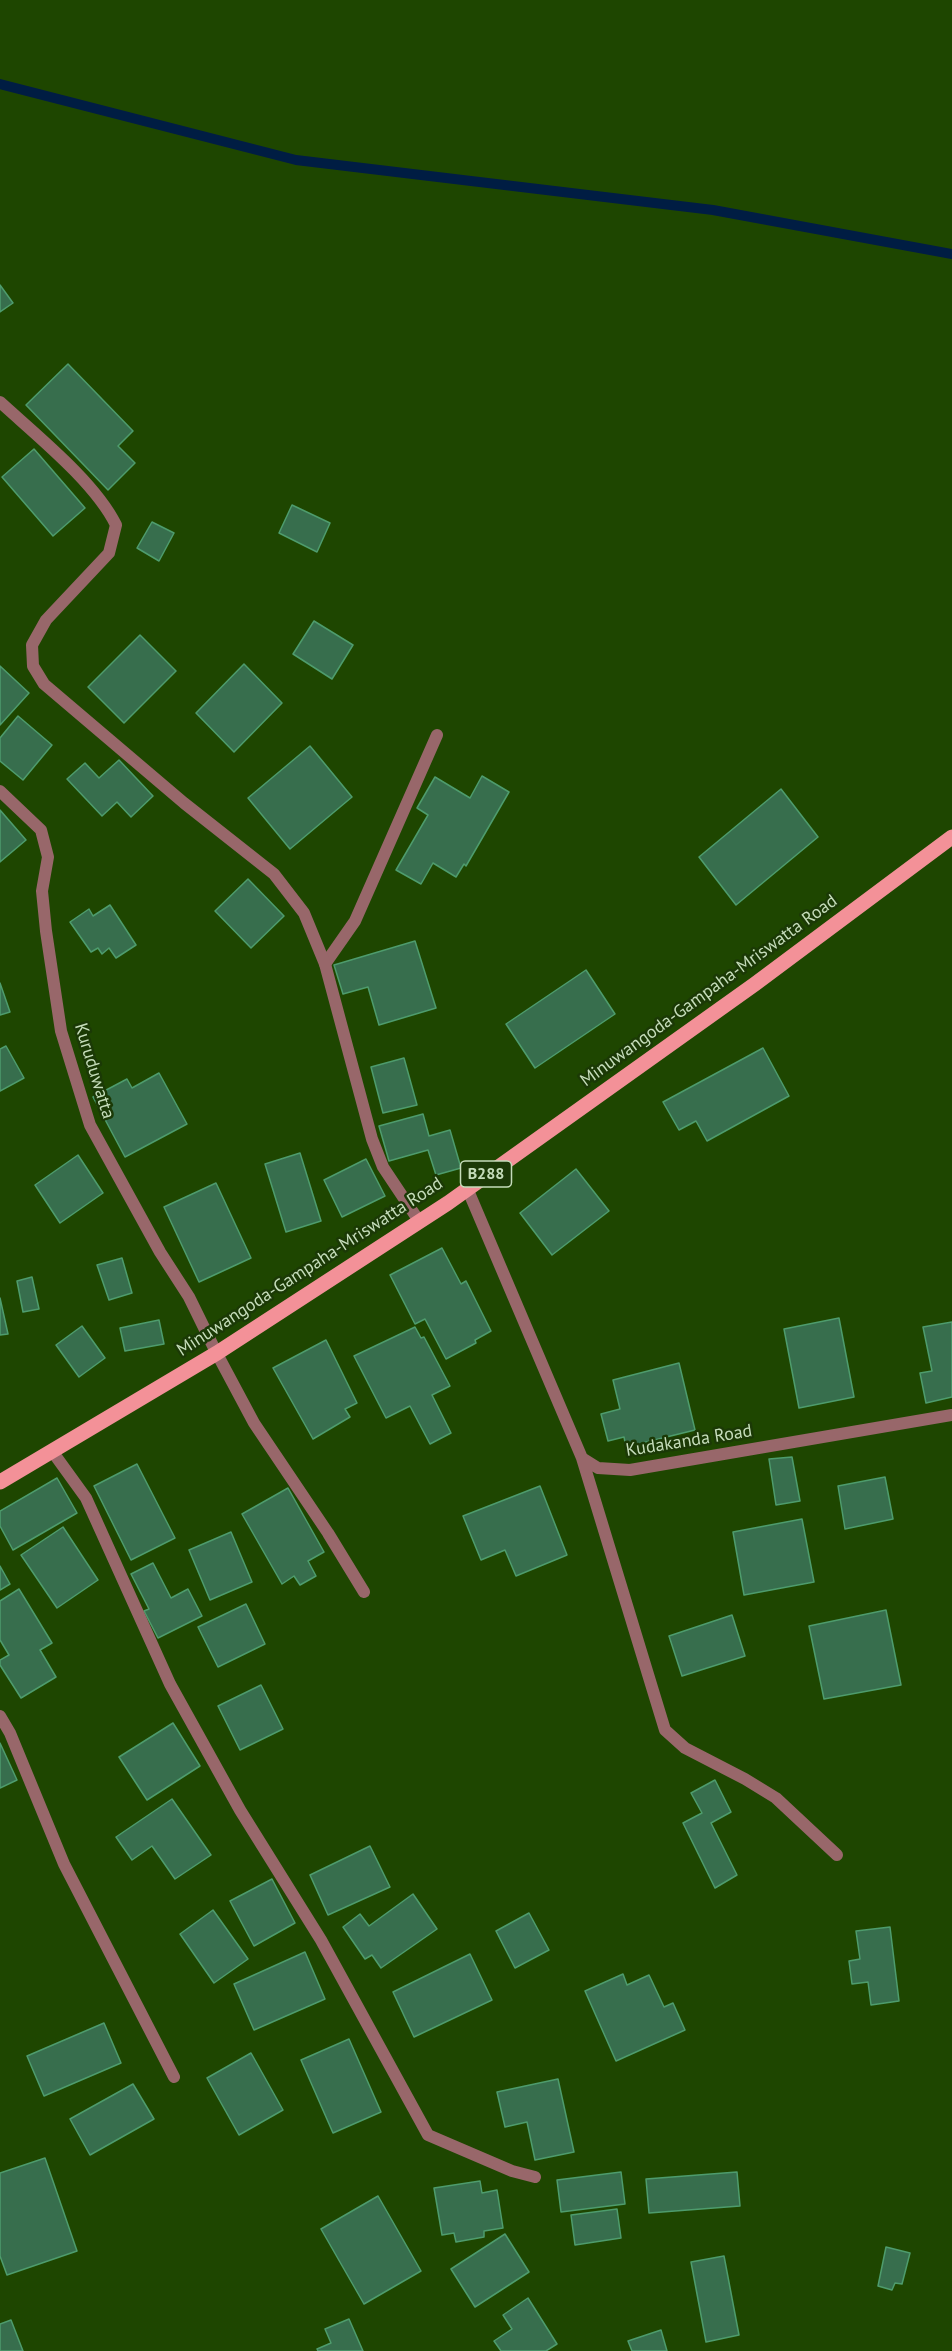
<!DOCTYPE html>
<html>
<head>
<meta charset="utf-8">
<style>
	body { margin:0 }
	canvas { display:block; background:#1e4600 }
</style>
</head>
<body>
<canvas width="952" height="2351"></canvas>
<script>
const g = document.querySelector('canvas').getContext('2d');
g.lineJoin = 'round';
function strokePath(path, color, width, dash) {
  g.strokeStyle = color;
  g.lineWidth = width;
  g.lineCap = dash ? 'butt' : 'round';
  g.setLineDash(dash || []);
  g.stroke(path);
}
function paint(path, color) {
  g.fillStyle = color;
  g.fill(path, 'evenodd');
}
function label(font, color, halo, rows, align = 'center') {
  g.font = font + ' "PT Sans",sans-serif';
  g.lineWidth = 5;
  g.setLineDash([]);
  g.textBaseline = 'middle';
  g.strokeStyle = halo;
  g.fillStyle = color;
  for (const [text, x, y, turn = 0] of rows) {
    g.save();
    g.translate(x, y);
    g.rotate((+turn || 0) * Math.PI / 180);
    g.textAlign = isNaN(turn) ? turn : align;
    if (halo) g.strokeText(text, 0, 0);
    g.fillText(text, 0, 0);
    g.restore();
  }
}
const stream = new Path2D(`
	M 0,84 L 296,160 L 713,210 L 952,254`);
const building = new Path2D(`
	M 0,285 L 13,303 L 0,312 Z
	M 68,364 L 133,431 L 118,446 L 135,463 L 108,490 L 26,405 Z
	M 34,449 L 85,508 L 53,536 L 2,477 Z
	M 292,505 L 330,523 L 317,552 L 279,533 Z
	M 152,522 L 174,533 L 159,561 L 137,548 Z
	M 314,621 L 353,645 L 332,679 L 293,654 Z
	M 140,635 L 176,671 L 124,723 L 88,687 Z
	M 244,664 L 282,703 L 234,752 L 196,713 Z
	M 0,666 L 29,693 L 0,725 Z
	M 18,716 L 52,745 L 23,780 L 0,761 L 0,738 Z
	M 310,746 L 352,797 L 290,849 L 248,798 Z
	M 119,760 L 153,796 L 131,817 L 117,802 L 102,816 L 67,779 L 85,763 L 99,778 Z
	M 482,776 L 509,792 L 466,866 L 464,864 L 456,877 L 433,863 L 421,884 L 396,870 L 428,815 L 417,808 L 435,777 L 470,798 Z
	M 781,789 L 818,837 L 736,905 L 699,857 Z
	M 0,810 L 26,840 L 0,862 Z
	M 248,879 L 284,916 L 251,948 L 215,911 Z
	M 110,905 L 136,945 L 116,958 L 109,948 L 102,954 L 98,948 L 91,952 L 70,922 L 89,909 L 93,916 Z
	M 415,941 L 436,1008 L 379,1025 L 368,987 L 343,994 L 334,965 Z
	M 586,970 L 615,1014 L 535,1068 L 506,1024 Z
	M 0,983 L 10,1012 L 0,1015 Z
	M 6,1046 L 24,1078 L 0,1091 L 0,1049 Z
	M 763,1048 L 789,1096 L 707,1141 L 696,1121 L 679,1130 L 663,1102 Z
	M 404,1058 L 417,1105 L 383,1113 L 371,1067 Z
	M 159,1073 L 187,1124 L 125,1157 L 93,1097 L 127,1079 L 132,1088 Z
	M 423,1114 L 429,1136 L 450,1130 L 461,1168 L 436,1175 L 428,1150 L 389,1161 L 379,1126 Z
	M 300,1153 L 321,1221 L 286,1232 L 265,1164 Z
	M 78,1155 L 103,1193 L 60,1223 L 35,1185 Z
	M 366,1159 L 385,1196 L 342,1217 L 324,1180 Z
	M 576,1169 L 609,1211 L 552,1255 L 520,1213 Z
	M 216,1183 L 251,1258 L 199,1282 L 164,1207 Z
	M 442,1248 L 461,1284 L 466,1281 L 491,1331 L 475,1340 L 476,1343 L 446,1359 L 425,1319 L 415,1324 L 390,1275 Z
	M 122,1258 L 132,1293 L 109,1300 L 97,1265 Z
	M 32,1277 L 39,1309 L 23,1312 L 17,1281 Z
	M 0,1298 L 8,1334 L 0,1335 Z
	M 839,1318 L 854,1397 L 799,1408 L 784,1329 Z
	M 159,1320 L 164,1344 L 125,1351 L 120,1328 Z
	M 952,1322 L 952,1397 L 926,1403 L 920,1373 L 932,1371 L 923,1327 Z
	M 82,1326 L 105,1358 L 79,1377 L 56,1345 Z
	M 415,1327 L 421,1338 L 424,1337 L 450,1386 L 432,1395 L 451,1433 L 430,1444 L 410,1406 L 386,1418 L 354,1356 Z
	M 326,1340 L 357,1403 L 345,1409 L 350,1417 L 313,1439 L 273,1368 Z
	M 679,1363 L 695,1430 L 626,1447 L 624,1437 L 608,1441 L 601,1414 L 620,1409 L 613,1380 Z
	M 792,1457 L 800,1501 L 776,1505 L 769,1459 Z
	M 137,1464 L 175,1538 L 131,1560 L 94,1486 Z
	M 885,1477 L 893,1519 L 845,1529 L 838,1486 Z
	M 57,1478 L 77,1513 L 13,1550 L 0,1526 L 0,1511 Z
	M 540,1486 L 567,1555 L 516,1576 L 505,1550 L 481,1560 L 463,1516 Z
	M 288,1488 L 324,1552 L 308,1561 L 316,1576 L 300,1585 L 294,1576 L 282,1584 L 242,1514 Z
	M 802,1519 L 814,1582 L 744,1595 L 733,1532 Z
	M 63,1527 L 98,1580 L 57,1608 L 21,1555 Z
	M 231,1532 L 252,1582 L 210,1600 L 189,1550 Z
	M 153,1563 L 171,1598 L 188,1589 L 202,1616 L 158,1638 L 144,1611 L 149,1609 L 131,1574 Z
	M 0,1566 L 10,1584 L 0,1590 Z
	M 19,1589 L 52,1643 L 40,1650 L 56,1677 L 21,1698 L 0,1665 L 0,1660 L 9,1655 L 0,1640 L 0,1601 Z
	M 246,1604 L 265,1644 L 218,1667 L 198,1627 Z
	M 886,1610 L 901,1685 L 824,1699 L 809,1626 Z
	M 732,1615 L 745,1656 L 682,1676 L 669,1636 Z
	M 261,1685 L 283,1729 L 240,1750 L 218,1706 Z
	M 173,1723 L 200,1766 L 147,1800 L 119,1757 Z
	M 0,1743 L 17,1780 L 0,1788 Z
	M 715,1780 L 731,1812 L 711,1823 L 737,1875 L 715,1888 L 683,1823 L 702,1813 L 691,1793 Z
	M 172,1799 L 211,1855 L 175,1879 L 152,1846 L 132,1860 L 116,1837 Z
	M 370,1846 L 390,1887 L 328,1915 L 310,1875 Z
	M 272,1879 L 295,1923 L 254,1946 L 230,1901 Z
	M 413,1894 L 437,1929 L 381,1968 L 372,1955 L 365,1959 L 343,1927 L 360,1914 L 369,1926 Z
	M 213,1910 L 248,1959 L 214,1983 L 180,1934 Z
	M 529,1913 L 549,1950 L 515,1968 L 496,1931 Z
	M 890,1927 L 899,2001 L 871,2005 L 868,1982 L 852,1984 L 849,1961 L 860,1959 L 856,1931 Z
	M 305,1952 L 325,1999 L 254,2030 L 234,1984 Z
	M 470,1954 L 492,2000 L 414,2037 L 393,1992 Z
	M 623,1974 L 627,1985 L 649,1975 L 664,2007 L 673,2003 L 685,2030 L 616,2061 L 585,1991 Z
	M 104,2023 L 121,2063 L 44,2096 L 27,2056 Z
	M 349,2039 L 381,2112 L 333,2133 L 301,2060 Z
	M 251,2053 L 283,2110 L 239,2135 L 207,2078 Z
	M 558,2079 L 574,2152 L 535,2160 L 527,2122 L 505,2127 L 497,2092 Z
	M 133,2084 L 154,2119 L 90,2155 L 70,2119 Z
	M 45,2158 L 77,2251 L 7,2275 L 0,2256 L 0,2173 Z
	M 621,2172 L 625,2204 L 561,2212 L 557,2180 Z
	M 737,2172 L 740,2206 L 649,2213 L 646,2179 Z
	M 480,2181 L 482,2193 L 497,2190 L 503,2228 L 484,2231 L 484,2237 L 456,2242 L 454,2233 L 442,2235 L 434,2188 Z
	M 378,2196 L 421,2271 L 364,2304 L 321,2229 Z
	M 617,2209 L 621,2238 L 575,2245 L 571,2215 Z
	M 505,2234 L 529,2272 L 475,2307 L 451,2269 Z
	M 886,2247 L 910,2253 L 902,2284 L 895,2283 L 892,2290 L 878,2286 Z
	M 724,2256 L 739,2335 L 706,2342 L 691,2262 Z
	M 528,2298 L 557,2344 L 546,2351 L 501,2351 L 494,2341 L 512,2329 L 503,2315 Z
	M 349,2319 L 363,2351 L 318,2351 L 317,2349 L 331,2343 L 325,2329 Z
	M 11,2320 L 23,2351 L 0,2351 L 0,2324 Z
	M 661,2330 L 667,2351 L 632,2351 L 628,2341 Z`);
const lane = new Path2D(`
	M 0,791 L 41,830 L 48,857 L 42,891 L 46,931 L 61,1031 L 90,1125 L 160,1252 L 189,1297 L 215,1350 L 254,1423 L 328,1533 L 364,1592
	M 325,964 L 355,921 L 437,735`);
const street = new Path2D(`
	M 0,402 C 36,435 95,482 116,525 L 109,553 L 46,620 L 32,645 L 33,666 L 44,684 L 184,803 L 274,874 L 304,913 L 325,964 L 372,1139 L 383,1167 L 419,1221
	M 467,1188 L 582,1458 L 598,1468 L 630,1470 L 952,1415
	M 52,1451 L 86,1498 L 170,1684 L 240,1810 L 321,1940 L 428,2135 L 512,2171 L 535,2177
	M 582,1458 L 665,1730 L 685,1748 L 745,1779 L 776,1798 L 837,1855
	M 0,1716 L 10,1733 L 64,1864 L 174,2077`);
const primary = new Path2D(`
	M 0,1482 L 217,1353 L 448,1203 L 755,984 L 952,837`);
const shields = [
	[486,1174,51]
];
const shieldNames = [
	["B288",486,1174]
];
const streetNames = [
	["Minuwangoda-Gampaha-Mriswatta Road",709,991,-36],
	["Kuruduwatta",94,1071,73],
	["Minuwangoda-Gampaha-Mriswatta Road",310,1267,-33],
	["Kudakanda Road",689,1441,-9]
];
strokePath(stream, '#001d43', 10);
paint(building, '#376e4d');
strokePath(building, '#4e9c6d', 1.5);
strokePath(lane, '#98676a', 12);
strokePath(street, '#98676a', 12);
strokePath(primary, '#f39198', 15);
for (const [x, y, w] of shields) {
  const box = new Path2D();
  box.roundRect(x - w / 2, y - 13, w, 26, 4.5);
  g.fillStyle = '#1b3906';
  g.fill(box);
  strokePath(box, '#c5dcba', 1.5);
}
label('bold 16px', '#c5dcba', null, shieldNames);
label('18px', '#c5dcba', '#1b3906', streetNames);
</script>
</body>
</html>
